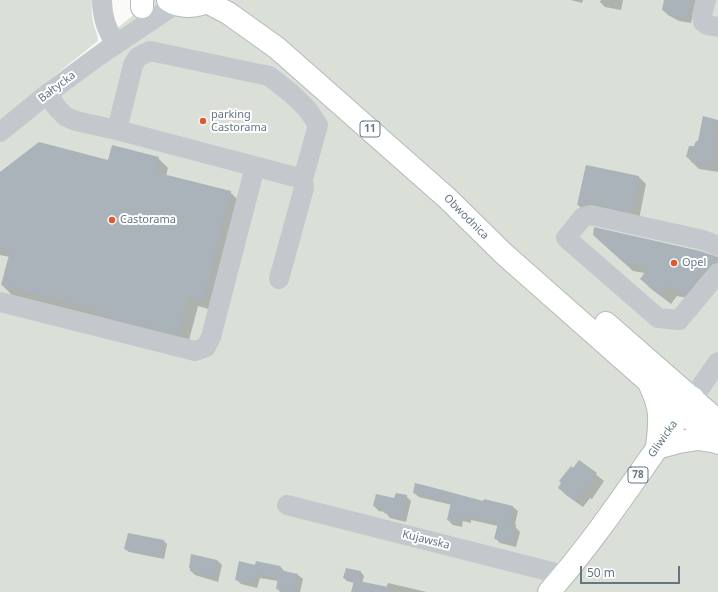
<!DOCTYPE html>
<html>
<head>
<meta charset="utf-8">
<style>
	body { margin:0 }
	#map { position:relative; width:718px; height:592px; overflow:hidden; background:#fafaf8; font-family:"Noto Sans",sans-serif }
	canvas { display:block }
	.scale { position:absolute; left:580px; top:566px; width:100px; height:18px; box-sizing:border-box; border:2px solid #657683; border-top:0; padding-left:5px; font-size:12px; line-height:14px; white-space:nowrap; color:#657683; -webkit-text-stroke:3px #fff; paint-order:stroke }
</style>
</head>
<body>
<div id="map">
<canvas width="718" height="592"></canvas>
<div class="scale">50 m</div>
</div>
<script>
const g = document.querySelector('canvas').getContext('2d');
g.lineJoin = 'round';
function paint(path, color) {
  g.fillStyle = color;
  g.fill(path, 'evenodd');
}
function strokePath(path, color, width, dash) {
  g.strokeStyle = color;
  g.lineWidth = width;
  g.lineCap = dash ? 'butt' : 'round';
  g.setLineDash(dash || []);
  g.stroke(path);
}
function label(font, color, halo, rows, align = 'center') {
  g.font = font + ' "Noto Sans",sans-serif';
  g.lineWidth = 4;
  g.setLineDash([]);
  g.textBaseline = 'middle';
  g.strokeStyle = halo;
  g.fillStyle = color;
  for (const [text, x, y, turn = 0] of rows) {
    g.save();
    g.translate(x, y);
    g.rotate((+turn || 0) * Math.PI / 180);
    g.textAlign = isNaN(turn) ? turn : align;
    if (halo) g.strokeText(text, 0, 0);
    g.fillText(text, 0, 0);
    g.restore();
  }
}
const green = new Path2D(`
	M 0,0 L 92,0 C 91,9 92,17 94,26 C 96,32 98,35 98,41 L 0,119 Z
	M 152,0 L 718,0 L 718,592 L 0,592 L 0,123 Z`);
const shadow = new Path2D(`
	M 571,0 L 583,0 L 582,3 Z
	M 601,0 L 623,0 L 621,10 L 605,7 L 600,2 Z
	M 665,0 L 696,0 L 691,23 L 679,21 L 668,15 L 663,10 Z
	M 704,117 L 718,121 L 718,172 L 699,169 L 687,157 L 699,142 Z
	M 158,158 L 168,168 L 166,176 L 230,192 L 240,202 L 212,310 L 198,306 L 188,344 L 104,318 L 12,295 L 2,285 L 10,257 L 0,255 L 0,173 L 109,161 Z
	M 586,166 L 639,177 L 646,184 L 639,219 L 585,212 L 578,205 Z
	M 594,235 L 718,258 L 718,276 L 688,298 L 677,296 L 671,304 L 650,288 L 641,279 L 645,273 L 633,271 Z
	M 579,461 L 604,481 L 592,499 L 590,498 L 583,507 L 566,495 L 559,488 Z
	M 414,493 L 484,503 L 485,500 L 513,507 L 518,511 L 515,524 L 516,525 L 516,528 L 520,532 L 516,547 L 500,543 L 495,538 L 498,526 L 471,520 L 471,523 L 463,521 L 462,527 L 453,525 L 448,520 L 452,505 L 419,497 Z
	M 406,496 L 411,501 L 406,522 L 390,518 L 385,512 L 379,511 L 374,506 Z
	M 164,541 L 167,544 L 164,559 L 129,552 L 125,549 Z
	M 217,560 L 222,565 L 218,582 L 195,575 L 191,571 Z
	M 256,566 L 280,566 L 284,571 L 298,575 L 303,579 L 300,592 L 280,592 L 277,588 L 278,581 L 260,578 L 257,588 L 241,584 L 236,579 Z
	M 361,572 L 364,576 L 362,583 L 386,588 L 388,583 L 427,592 L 352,592 L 354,583 L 347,581 L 344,578 Z`);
const building = new Path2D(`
	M 664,0 L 690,0 L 687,19 L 674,16 L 662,10 Z
	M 703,116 L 718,120 L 714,144 L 715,146 L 711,166 L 691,162 L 691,158 L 686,157 L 689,146 L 694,146 L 696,141 L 698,141 Z
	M 39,142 L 108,160 L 112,145 L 159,157 L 155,172 L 231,191 L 203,301 L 189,297 L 178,335 L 99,315 L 95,310 L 1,285 L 10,251 L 0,248 L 0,172 Z
	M 586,165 L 639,176 L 632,212 L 594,204 L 577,205 Z
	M 594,227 L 700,251 L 718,257 L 718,262 L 714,262 L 709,266 L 685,295 L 678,289 L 667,287 L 661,295 L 640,279 L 649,267 L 623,262 L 593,235 Z
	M 579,460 L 597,473 L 585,493 L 583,491 L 576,501 L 558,488 L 561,483 L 559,481 L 571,466 L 573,468 Z
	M 415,483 L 435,488 L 483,501 L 484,499 L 513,506 L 510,519 L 512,520 L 511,525 L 516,527 L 512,543 L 494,539 L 498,523 L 467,516 L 466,519 L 459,517 L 457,523 L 447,520 L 451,502 L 413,493 Z
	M 396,493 L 407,495 L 402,518 L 384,513 L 385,509 L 373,506 L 376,494 L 394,498 Z
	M 128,533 L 164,540 L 161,556 L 124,549 Z
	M 191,554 L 217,560 L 214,578 L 190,571 L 190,568 L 189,568 Z
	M 239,561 L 255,565 L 256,561 L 280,566 L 279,570 L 298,574 L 295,592 L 276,589 L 278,578 L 255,574 L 253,583 L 235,580 Z
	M 346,568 L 361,571 L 359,581 L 388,587 L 387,592 L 351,592 L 354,581 L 343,578 Z`);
const minor = new Path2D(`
	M 102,0 C 102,17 106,30 116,44
	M 706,0 L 702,15 L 703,22 L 707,25 L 718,27
	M 47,94 L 58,109 L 66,117 L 76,121 L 117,130 L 303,179 L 318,125 L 308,110 L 292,94 L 269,76 L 150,51 L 138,57 L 133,65 L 117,130
	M 0,132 L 47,94 L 97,57 L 176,4
	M 718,246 L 703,240 L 591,215 L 583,217 L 566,238 L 658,318 L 679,320 L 718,273
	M 279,279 L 304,188 L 303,179
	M 0,302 L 195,351 L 206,347 L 211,337 L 255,167
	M 693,398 L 718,362
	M 287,505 L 564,575`);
const major = new Path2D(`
	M 549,592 C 602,532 645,463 693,398`);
const highway = new Path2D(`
	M 168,0 C 180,8 197,8 209,0
	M 207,2 L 228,13 L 277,48 L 447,198 L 504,254 L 718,443
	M 142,7 L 142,0
	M 606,323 L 718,421
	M 649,383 C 662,409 660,420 657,448 L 679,442 L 698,439 L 717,442`);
const markers = [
	[203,121,4,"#e4572e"],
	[112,220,4,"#e4572e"],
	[674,263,4,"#e4572e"]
];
const shields = [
	[370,129,20],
	[638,475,20]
];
const shieldNames = [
	["11",370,129],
	["78",638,475]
];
const streetNames = [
	["Bałtycka",57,87,-37],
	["Obwodnica",466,217,45],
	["Gliwicka",663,439,-55],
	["Kujawska",426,540,14]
];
const poiNames = [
	["parking",211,115],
	["Castorama",211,128],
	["Castorama",120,220],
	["Opel",682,263]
];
paint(green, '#dadfd7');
paint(shadow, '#0003');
paint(building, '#aab3b9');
strokePath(major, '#b5babe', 24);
strokePath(highway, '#b4b9bd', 24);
strokePath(minor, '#c3c8cc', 20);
strokePath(major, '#fff', 22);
strokePath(highway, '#fff', 22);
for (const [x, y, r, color] of markers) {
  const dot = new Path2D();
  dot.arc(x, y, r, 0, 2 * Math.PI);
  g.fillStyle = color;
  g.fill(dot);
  strokePath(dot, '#fff', 1.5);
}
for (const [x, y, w] of shields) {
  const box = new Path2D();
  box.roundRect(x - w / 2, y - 8, w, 16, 3);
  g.fillStyle = '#fff';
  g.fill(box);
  strokePath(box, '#657683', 1);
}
label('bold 10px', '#657683', null, shieldNames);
label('11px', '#657683', '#fff', streetNames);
label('11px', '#657683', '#fff', poiNames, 'left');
</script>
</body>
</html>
